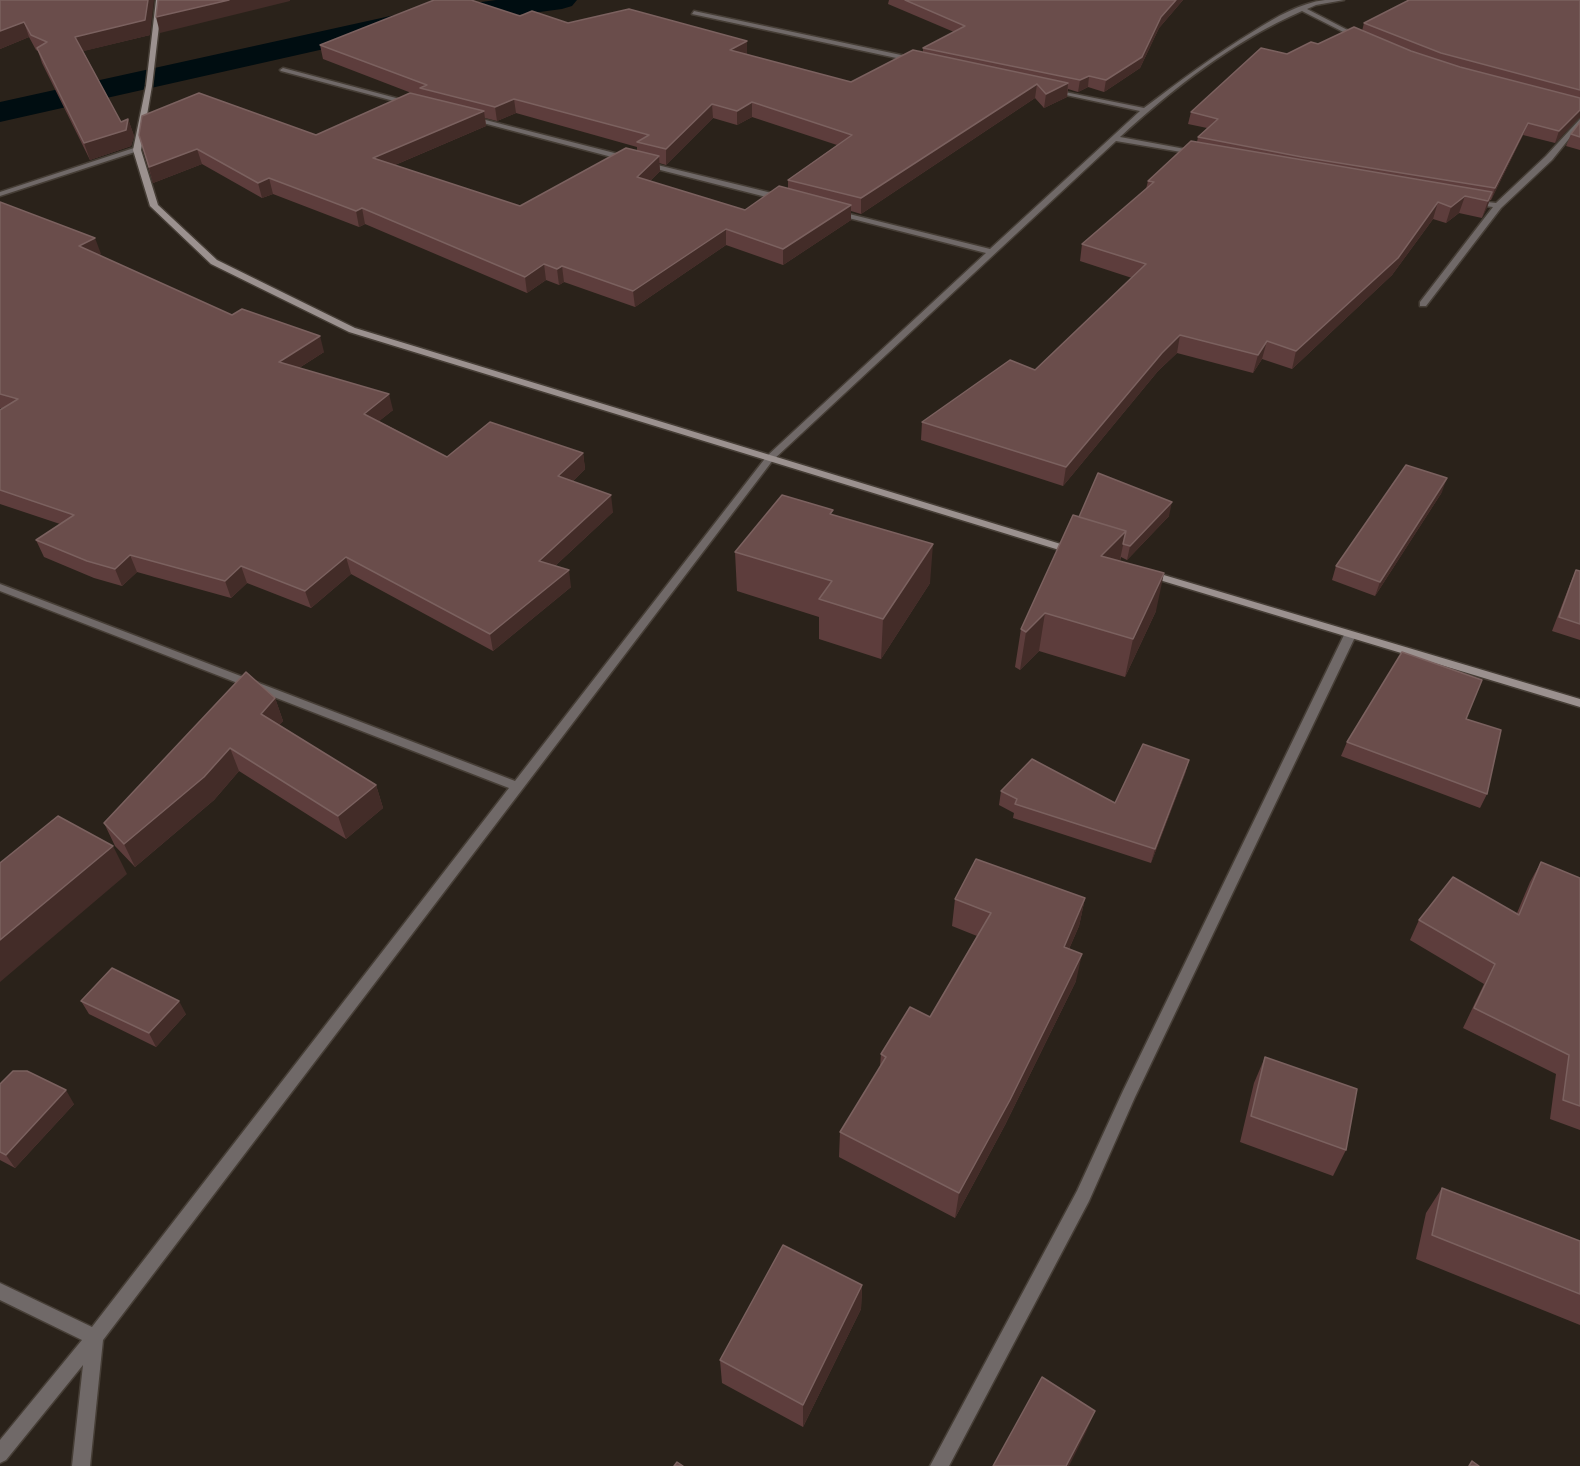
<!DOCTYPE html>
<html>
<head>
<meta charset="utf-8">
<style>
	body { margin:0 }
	canvas { display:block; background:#2a221a }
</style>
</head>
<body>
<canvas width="1580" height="1466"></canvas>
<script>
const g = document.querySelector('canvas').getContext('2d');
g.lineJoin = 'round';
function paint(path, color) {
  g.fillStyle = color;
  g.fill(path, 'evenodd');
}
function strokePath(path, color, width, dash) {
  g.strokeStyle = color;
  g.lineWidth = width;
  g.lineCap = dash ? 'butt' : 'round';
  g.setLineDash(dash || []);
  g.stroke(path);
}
const canal = new Path2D(`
	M 496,0 L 577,0 L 572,6 L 562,9 L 413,29 L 0,122 L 0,102 L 413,11 Z`);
const street = new Path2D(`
	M 1325,0 L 1344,0 L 1316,5 L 1307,9 L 1361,37 L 1361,39 L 1357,39 L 1302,11 C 1235,40 1173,88 1120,137 L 1196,151 L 1199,151 L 1199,155 L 1116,141 L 773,460 L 103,1340 L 90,1466 L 72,1466 L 83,1365 L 6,1460 L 0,1463 L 0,1440 L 82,1340 L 0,1300 L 0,1283 L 92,1327 L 509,788 L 0,591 L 0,584 L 515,781 L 767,456 L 986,253 L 833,214 L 833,210 L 990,249 L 1140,111 L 1052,92 L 1049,90 L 1050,89 L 1144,108 C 1180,81 1216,54 1254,31 C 1276,17 1300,3 1325,0 Z
	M 694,11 L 915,58 L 918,60 L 915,62 L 692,14 Z
	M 283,68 L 411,102 L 412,103 L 409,105 L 281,71 L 280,70 Z
	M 470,116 L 630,157 L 631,159 L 627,161 L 468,119 L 468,117 Z
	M 1580,119 L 1580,125 L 1552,160 L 1501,208 L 1426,306 L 1420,306 L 1420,302 L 1493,207 L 1470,204 L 1470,200 L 1496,203 L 1546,156 Z
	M 134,148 L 141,150 L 0,196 L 0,192 Z
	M 641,161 L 784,196 L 785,198 L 778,200 L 641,165 Z
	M 1350,631 L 1356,635 L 1135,1097 L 1089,1201 L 949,1466 L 930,1466 L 1077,1191 L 1123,1091 L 1344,635 Z`);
const secondary = new Path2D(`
	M 156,0 L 162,0 L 152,86 L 141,150 L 158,205 L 217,260 L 355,328 L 1077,549 L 1078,551 L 1077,553 L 1069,553 L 349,332 L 211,264 L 150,206 L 133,150 L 146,86 Z
	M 1147,570 L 1580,699 L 1580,707 L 1143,575 L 1142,573 L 1143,571 Z`);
const wall = new Path2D(`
	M 0,0 L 150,35 L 83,51 L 121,122 L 128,119 L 134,136 L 131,146 L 90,160 L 42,63 L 38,51 L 36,50 L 29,37 L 0,49 Z
	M 889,0 L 1183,0 L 1159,28 L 1140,68 L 1104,92 L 1088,87 L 1078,92 L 1068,89 L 1067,97 L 1044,108 L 1035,98 L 861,214 L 851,211 L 851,220 L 783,265 L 726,245 L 635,307 L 564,282 L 559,285 L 546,280 L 527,293 L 365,224 L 359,227 L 273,194 L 262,198 L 202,164 L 153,183 L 139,135 L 316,135 L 414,94 L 323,59 L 320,45 L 520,16 L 747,55 L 851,82 L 923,52 L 923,48 L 954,32 L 888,4 ZM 516,113 L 637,147 L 637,150 L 520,206 L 395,165 L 486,126 L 485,118 L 497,121 ZM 752,117 L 837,145 L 788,180 L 788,189 L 745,210 L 650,181 L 660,171 L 659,163 L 666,165 L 713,118 L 737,125 Z
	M 1580,0 L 1580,117 L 1555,143 L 1523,135 L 1491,200 L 1490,200 L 1482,218 L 1459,213 L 1446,223 L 1433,219 L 1392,275 L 1292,369 L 1262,359 L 1253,373 L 1177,353 L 1158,371 L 1063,486 L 921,440 L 922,422 L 1035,370 L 1132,278 L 1080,261 L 1082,244 L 1146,189 L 1148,181 L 1197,142 L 1198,137 L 1207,128 L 1188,124 L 1191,112 L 1287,54 L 1362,31 L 1364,23 Z
	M 1580,122 L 1580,150 L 1566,146 L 1571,134 Z
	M 0,202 L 101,254 L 98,255 L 232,315 L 324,352 L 299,368 L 393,410 L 379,421 L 447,457 L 583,453 L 585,469 L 573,481 L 613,512 L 555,566 L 571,587 L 493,651 L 351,574 L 311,608 L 247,583 L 231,598 L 137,572 L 122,586 L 94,578 L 44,557 L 36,540 L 60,524 L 0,504 L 0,410 L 2,409 L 0,408 Z
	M 1442,492 L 1375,596 L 1332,580 L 1336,566 Z
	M 833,515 L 930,583 L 881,659 L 819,639 L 819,617 L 737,591 L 735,552 Z
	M 1169,516 L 1127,560 L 1121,557 L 1120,561 L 1156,611 L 1125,677 L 1039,651 L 1020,670 L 1015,667 L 1021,629 L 1079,517 Z
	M 1576,570 L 1580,571 L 1580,640 L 1552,631 L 1570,584 Z
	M 275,698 L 283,721 L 279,725 L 376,785 L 383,808 L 346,839 L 239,771 L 214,800 L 135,867 L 115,846 L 104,823 Z
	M 1466,719 L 1487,794 L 1480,808 L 1341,756 L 1347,742 Z
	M 1189,760 L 1185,774 L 1151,863 L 1013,818 L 1014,813 L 999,805 L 1001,791 L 1115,803 Z
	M 1541,862 L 1580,878 L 1580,1130 L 1550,1119 L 1556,1074 L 1463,1028 L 1484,984 L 1410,940 L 1419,920 L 1517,913 L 1530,882 Z
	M 1085,898 L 1079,926 L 1069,949 L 1076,981 L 1005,1125 L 955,1218 L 839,1157 L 840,1132 L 880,1067 L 881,1054 L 930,1017 L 977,936 L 952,926 L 955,899 Z
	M 81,1001 L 186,1014 L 156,1047 L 89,1014 Z
	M 1265,1057 L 1346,1150 L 1333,1176 L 1240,1142 L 1254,1083 Z
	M 0,1084 L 74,1104 L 15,1168 L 0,1160 Z
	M 1442,1188 L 1580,1241 L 1580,1325 L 1416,1259 L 1426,1213 Z
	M 862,1285 L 861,1309 L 803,1427 L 722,1383 L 720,1360 Z`);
const shadedWall = new Path2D(`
	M 148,0 L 154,0 L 150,35 L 80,52 L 75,37 Z
	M 229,0 L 290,0 L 290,1 L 160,33 L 156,17 Z
	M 1176,0 L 1183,0 L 1159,28 L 1140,68 L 1104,92 L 1106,80 Z
	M 24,22 L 29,37 L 0,49 L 0,31 Z
	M 747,41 L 747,55 L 730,50 Z
	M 1089,76 L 1088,87 L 1078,92 L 1080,80 Z
	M 1068,83 L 1067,97 L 1044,108 L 1046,94 Z
	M 1037,84 L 1035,98 L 861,214 L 861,198 Z
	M 514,99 L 516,113 L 497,121 L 495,107 Z
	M 752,102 L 752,117 L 737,125 L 737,111 Z
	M 712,104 L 713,118 L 666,165 L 666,149 Z
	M 1580,110 L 1580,117 L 1555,143 L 1559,131 Z
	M 484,111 L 486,126 L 376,173 L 373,158 Z
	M 128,119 L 134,136 L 131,146 L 90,160 L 84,143 Z
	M 1528,123 L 1523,135 L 1491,200 L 1495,188 Z
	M 197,149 L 202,164 L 153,183 L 149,167 Z
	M 659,156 L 660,171 L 638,193 L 637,177 Z
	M 269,178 L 273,194 L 262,198 L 258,183 Z
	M 1492,192 L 1487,208 L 1482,218 L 1488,201 Z
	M 1465,196 L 1459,213 L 1446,223 L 1451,207 Z
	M 1438,202 L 1433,219 L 1392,275 L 1292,369 L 1296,351 Z
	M 851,205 L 851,220 L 783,265 L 783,249 Z
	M 362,208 L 365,224 L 359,227 L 356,211 Z
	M 726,229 L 726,245 L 635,307 L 633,291 Z
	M 95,238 L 101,254 L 84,262 L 79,246 Z
	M 544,264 L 546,280 L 527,293 L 525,277 Z
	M 562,266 L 564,282 L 559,285 L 557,269 Z
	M 1180,335 L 1177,353 L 1158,371 L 1063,486 L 1066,467 L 1162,353 Z
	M 320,336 L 324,352 L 283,378 L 279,362 Z
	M 1267,341 L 1262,359 L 1253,373 L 1258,355 Z
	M 389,394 L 393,410 L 368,430 L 364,414 Z
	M 583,453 L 585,469 L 561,493 L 558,476 Z
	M 1447,478 L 1442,492 L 1375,596 L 1380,582 Z
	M 611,495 L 613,512 L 542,578 L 539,561 Z
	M 1172,502 L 1169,516 L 1127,560 L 1130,546 Z
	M 1126,531 L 1118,569 L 1101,556 Z
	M 933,544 L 930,583 L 881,659 L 883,619 Z
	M 130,555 L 137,572 L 122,586 L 115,569 Z
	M 346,557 L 351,574 L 311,608 L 305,591 Z
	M 241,566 L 247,583 L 231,598 L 225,581 Z
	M 569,570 L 571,587 L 493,651 L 490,634 Z
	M 1164,573 L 1156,611 L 1125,677 L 1133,639 Z
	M 1045,613 L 1039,651 L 1020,670 L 1026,632 Z
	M 275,698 L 283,721 L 269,737 L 261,714 Z
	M 230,748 L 239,771 L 214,800 L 135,867 L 124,844 Z
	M 1189,760 L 1185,774 L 1151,863 L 1155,849 Z
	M 376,785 L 383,808 L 346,839 L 338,816 Z
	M 113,846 L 127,874 L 0,982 L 0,940 Z
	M 1085,898 L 1079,926 L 1058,974 L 1064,947 Z
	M 1082,954 L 1076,981 L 1005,1125 L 955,1218 L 959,1193 Z
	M 179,1001 L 186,1014 L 156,1047 L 149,1033 Z
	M 66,1090 L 74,1104 L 15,1168 L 6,1155 Z
	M 862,1285 L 861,1309 L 803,1427 L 803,1405 Z
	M 1095,1411 L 1086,1432 L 1069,1466 L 1066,1466 Z`);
const building = new Path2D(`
	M 0,0 L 148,0 L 145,20 L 75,37 L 121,122 L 128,119 L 126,130 L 84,143 L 37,48 L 47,42 L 31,35 L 24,22 L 0,31 Z
	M 158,0 L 229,0 L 156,17 Z
	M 434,0 L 471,0 L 520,16 L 532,11 L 568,23 L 629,9 L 747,41 L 730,50 L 851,82 L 913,50 L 1068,83 L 1046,94 L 1037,84 L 861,198 L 788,180 L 852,135 L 752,102 L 737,111 L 712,104 L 666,149 L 637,142 L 649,135 L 514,99 L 495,107 L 420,88 L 427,85 L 320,45 Z
	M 905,0 L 1176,0 L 1161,17 L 1142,57 L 1106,80 L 1089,76 L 1080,80 L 923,48 L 965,26 Z
	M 1409,0 L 1580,0 L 1580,90 L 1441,53 L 1364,23 Z
	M 1354,27 L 1411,51 L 1460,67 L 1580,98 L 1580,110 L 1559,131 L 1528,123 L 1495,188 L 1302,157 L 1198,137 L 1218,119 L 1191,112 L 1261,48 L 1287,54 L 1311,42 L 1318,44 Z
	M 199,93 L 316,135 L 410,93 L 484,111 L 373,158 L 520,206 L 626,148 L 659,156 L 637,177 L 745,210 L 779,186 L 851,205 L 783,249 L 726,229 L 633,291 L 562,266 L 557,269 L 544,264 L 525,277 L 362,208 L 356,211 L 269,178 L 258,183 L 197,149 L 149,167 L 139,135 L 142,116 Z
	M 1580,122 L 1580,137 L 1571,134 Z
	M 1191,141 L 1492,192 L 1488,201 L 1465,196 L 1451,207 L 1438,202 L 1398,258 L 1296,351 L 1267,341 L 1258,355 L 1180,335 L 1162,353 L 1066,467 L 922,422 L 1010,360 L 1035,370 L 1146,264 L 1082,244 L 1154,182 L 1148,181 Z
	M 0,202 L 95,238 L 79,246 L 232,315 L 242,309 L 320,336 L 279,362 L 389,394 L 364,414 L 447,457 L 490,422 L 583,453 L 558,476 L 611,495 L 539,561 L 569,570 L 490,634 L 346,557 L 305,591 L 241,566 L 225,581 L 130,555 L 115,569 L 87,561 L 36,540 L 74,515 L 0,490 L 0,410 L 18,399 L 0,394 Z
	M 1406,465 L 1447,478 L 1380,582 L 1336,566 Z
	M 1098,473 L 1172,502 L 1130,546 L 1123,544 L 1126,531 L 1079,517 Z
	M 782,495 L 833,510 L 830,514 L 933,544 L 883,619 L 819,599 L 832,581 L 735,552 Z
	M 1073,515 L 1126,531 L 1101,556 L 1164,573 L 1133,639 L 1045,613 L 1026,632 L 1021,629 Z
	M 1576,570 L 1580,571 L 1580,624 L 1559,617 Z
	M 1402,652 L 1482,680 L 1466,719 L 1501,730 L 1487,794 L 1347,742 Z
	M 246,672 L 275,698 L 261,714 L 376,785 L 338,816 L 230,748 L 204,777 L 124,844 L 104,823 Z
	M 1143,744 L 1189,760 L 1155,849 L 1015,804 L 1017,799 L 1001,791 L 1032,759 L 1115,803 Z
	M 58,816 L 113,846 L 0,940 L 0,863 Z
	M 976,859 L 1085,898 L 1064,947 L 1082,954 L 1010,1100 L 959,1193 L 840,1132 L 886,1057 L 881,1054 L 910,1007 L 930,1017 L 991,913 L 955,899 Z
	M 1541,862 L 1580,878 L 1580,1106 L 1563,1100 L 1569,1055 L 1474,1008 L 1495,964 L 1419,920 L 1453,877 L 1519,915 Z
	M 112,968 L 179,1001 L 149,1033 L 81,1001 Z
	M 1265,1057 L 1357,1089 L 1346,1150 L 1251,1116 Z
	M 13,1071 L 27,1071 L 66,1090 L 6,1155 L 0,1152 L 0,1084 Z
	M 1442,1188 L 1580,1241 L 1580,1294 L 1432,1235 Z
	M 783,1245 L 862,1285 L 803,1405 L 720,1360 Z
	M 1042,1377 L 1095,1411 L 1066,1466 L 993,1466 Z
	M 1472,1461 L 1479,1466 L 1469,1466 Z
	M 677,1462 L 683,1466 L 674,1466 Z`);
paint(canal, '#000d11');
strokePath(street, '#463e36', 3);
strokePath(secondary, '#463e36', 3);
paint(street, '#706968');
paint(secondary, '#9b918f');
paint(wall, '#5d3d3c');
paint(shadedWall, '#432c28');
paint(building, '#6a4d4b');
strokePath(building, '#7b615f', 1.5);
</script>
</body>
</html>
